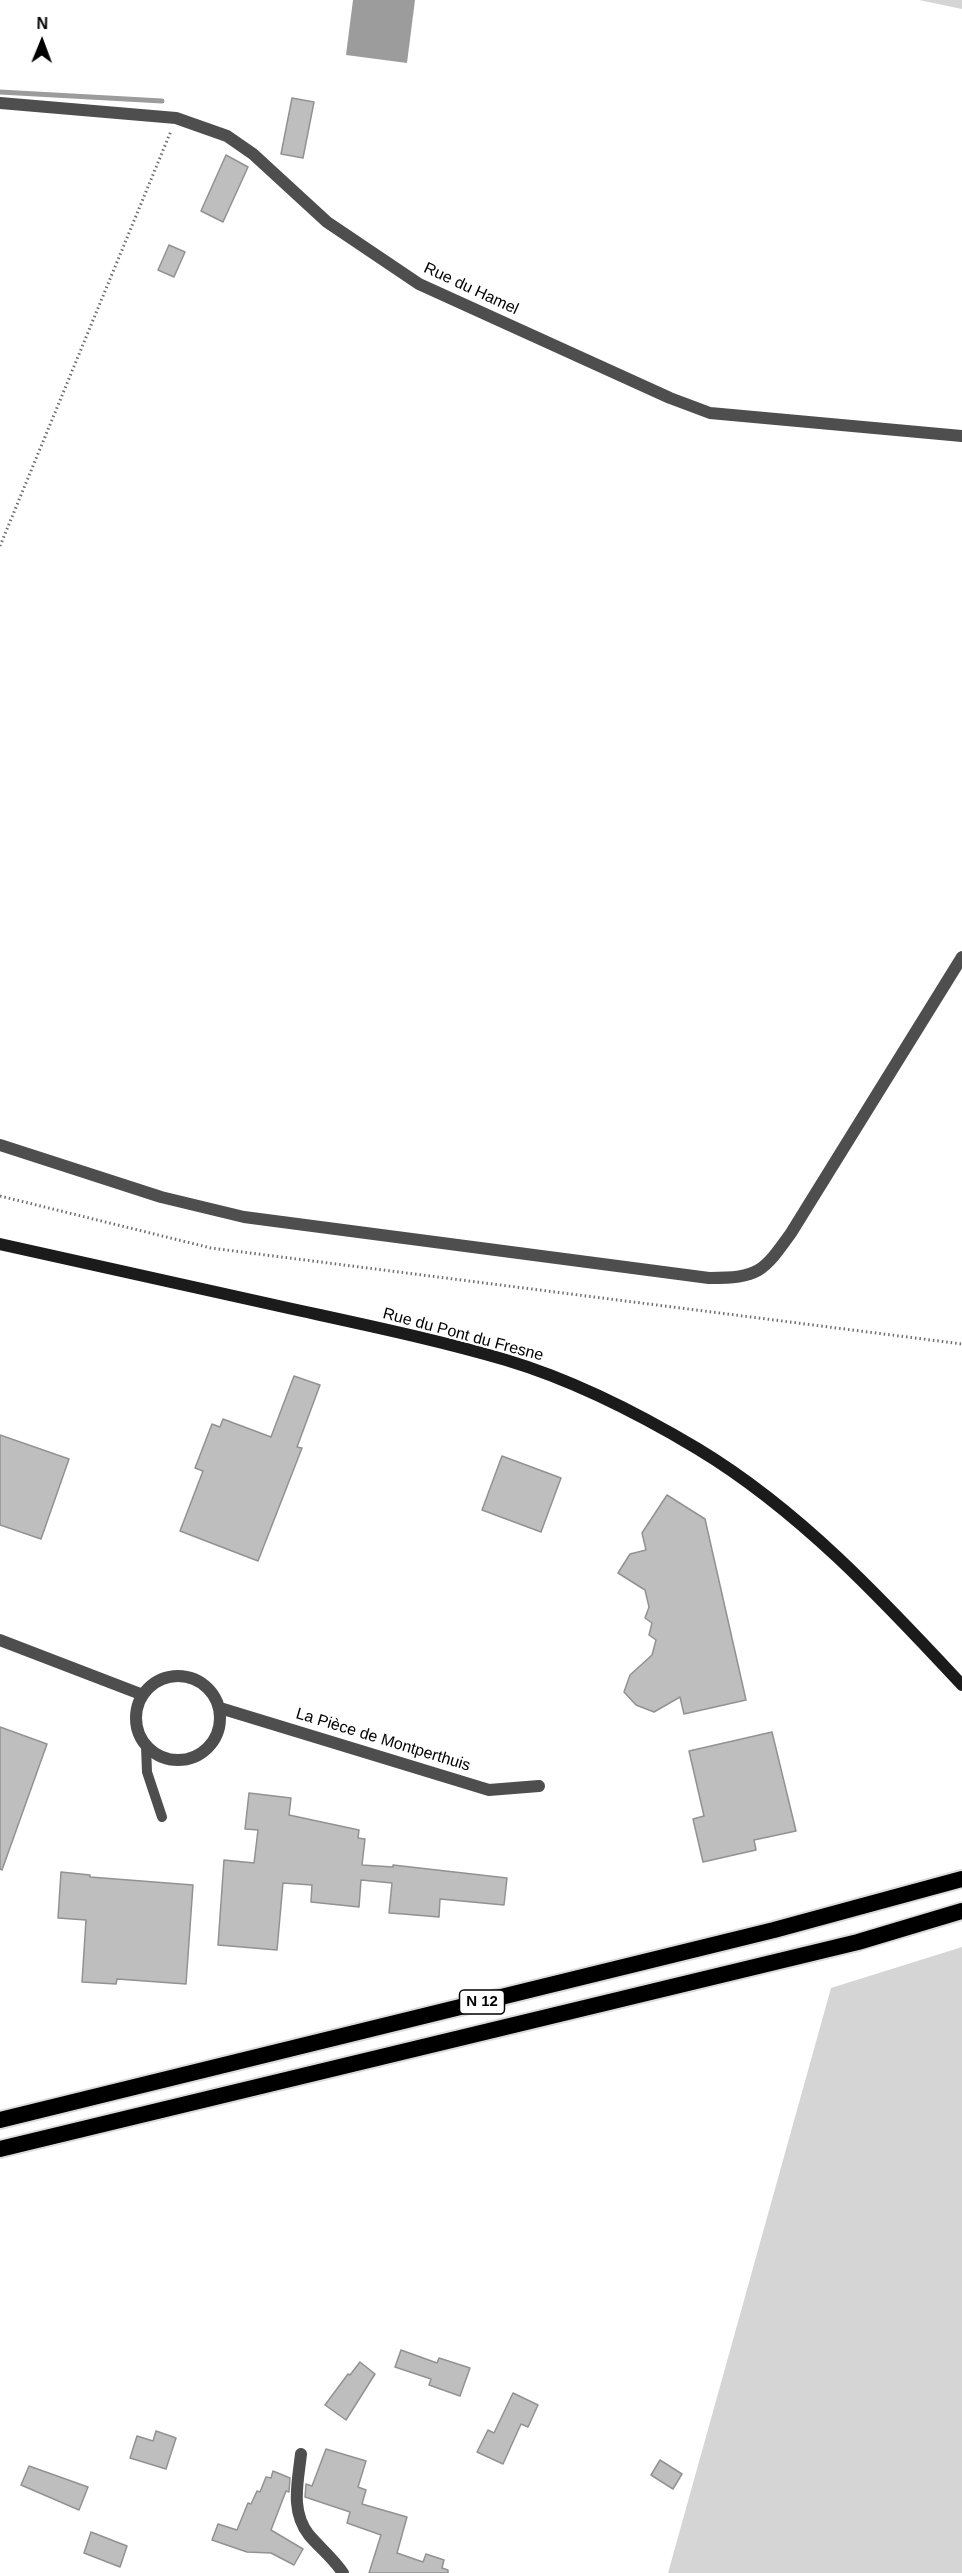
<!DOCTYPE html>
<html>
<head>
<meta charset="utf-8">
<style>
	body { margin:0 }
	#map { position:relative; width:962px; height:2573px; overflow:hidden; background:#fff; font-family:Helvetica,sans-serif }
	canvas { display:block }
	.north { position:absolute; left:12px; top:12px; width:60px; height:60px; -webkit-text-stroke:4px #fff; paint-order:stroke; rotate:1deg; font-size:16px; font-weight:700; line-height:24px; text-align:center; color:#000 }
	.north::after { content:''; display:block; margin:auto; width:21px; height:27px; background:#000; clip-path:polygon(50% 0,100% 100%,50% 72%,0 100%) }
</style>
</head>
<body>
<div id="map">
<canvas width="962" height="2573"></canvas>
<div class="north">N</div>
</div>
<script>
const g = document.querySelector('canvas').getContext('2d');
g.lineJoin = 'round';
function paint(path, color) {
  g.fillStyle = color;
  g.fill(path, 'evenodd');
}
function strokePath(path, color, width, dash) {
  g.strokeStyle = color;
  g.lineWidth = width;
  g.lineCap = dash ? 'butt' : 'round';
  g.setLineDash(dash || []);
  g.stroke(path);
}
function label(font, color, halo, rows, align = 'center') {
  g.font = font + ' Helvetica,sans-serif';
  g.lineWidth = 4.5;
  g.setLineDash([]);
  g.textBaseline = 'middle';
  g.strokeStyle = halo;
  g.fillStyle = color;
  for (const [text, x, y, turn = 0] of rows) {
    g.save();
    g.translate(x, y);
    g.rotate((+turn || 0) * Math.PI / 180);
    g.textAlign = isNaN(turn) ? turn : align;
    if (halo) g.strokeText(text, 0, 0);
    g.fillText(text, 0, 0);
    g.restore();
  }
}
const green = new Path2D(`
	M 919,0 L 962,0 L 962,9 Z
	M 962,1947 L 962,2573 L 668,2573 L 831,1988 Z`);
const water = new Path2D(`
	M 353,0 L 415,0 L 407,63 L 346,55 Z`);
const stream = new Path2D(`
	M 0,92 L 162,101`);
const building = new Path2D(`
	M 292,98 L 314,102 L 303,158 L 281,154 Z
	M 226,155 L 248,167 L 223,222 L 201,211 Z
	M 169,245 L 185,252 L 174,277 L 158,270 Z
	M 294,1376 L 320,1385 L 297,1447 L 302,1448 L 258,1561 L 180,1531 L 203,1471 L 195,1468 L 212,1424 L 220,1427 L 223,1419 L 271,1437 Z
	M 0,1435 L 69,1459 L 41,1539 L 0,1525 Z
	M 502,1456 L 561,1478 L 541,1532 L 482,1510 Z
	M 667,1495 L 705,1519 L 746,1700 L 684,1714 L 680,1697 L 654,1712 L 636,1705 L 624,1692 L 630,1675 L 652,1655 L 656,1640 L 649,1635 L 652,1623 L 645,1618 L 649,1607 L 645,1590 L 618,1573 L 630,1554 L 646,1550 L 642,1533 Z
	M 0,1727 L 47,1744 L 2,1870 L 0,1869 Z
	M 772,1732 L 796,1831 L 754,1840 L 756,1850 L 703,1862 L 693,1819 L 704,1816 L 689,1751 Z
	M 249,1793 L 291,1798 L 289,1815 L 359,1830 L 358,1838 L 365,1839 L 362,1865 L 393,1867 L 393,1865 L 507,1878 L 504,1905 L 440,1899 L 439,1917 L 403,1914 L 389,1913 L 392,1883 L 361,1880 L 359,1907 L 311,1902 L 312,1885 L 283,1883 L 277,1950 L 218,1945 L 224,1860 L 254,1863 L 258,1830 L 245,1829 Z
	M 61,1872 L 90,1875 L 90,1877 L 193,1885 L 186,1984 L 117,1979 L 116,1984 L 82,1982 L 86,1920 L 58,1918 Z
	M 401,2350 L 437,2363 L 439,2358 L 470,2368 L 460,2396 L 429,2385 L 431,2379 L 395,2367 Z
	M 360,2362 L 375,2374 L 346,2420 L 325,2405 L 348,2374 L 350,2375 Z
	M 513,2393 L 538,2405 L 528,2427 L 521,2424 L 503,2464 L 477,2452 L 488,2430 L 494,2433 Z
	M 156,2431 L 176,2438 L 166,2469 L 130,2458 L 137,2436 L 153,2441 Z
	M 326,2449 L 366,2461 L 358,2487 L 366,2490 L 362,2504 L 407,2517 L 397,2553 L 423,2562 L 426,2554 L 444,2560 L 442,2568 L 448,2570 L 448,2573 L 369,2573 L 381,2535 L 347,2523 L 350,2512 L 305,2497 L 306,2484 L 312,2486 Z
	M 660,2460 L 682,2474 L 673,2489 L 651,2475 Z
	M 29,2466 L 88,2487 L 79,2510 L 21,2485 Z
	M 273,2471 L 290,2478 L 289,2492 L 286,2491 L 271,2530 L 303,2549 L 294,2565 L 271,2553 L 247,2552 L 212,2540 L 218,2524 L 237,2530 L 248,2503 L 251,2504 L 257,2491 L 260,2492 L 266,2477 L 271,2478 Z
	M 91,2532 L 127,2546 L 120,2567 L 84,2553 Z`);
const path = new Path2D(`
	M 0,546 L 171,131
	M 0,1196 L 211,1248 L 962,1344`);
const service = new Path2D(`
	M 146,1746 L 147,1772 L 162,1817`);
const minor = new Path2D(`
	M 0,1640 L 143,1695
	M136 1718a42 42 0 1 1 84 0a42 42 0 1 1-84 0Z
	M 220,1708 L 489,1790 L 539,1786
	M 301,2454 C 298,2482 290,2511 309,2535 C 320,2548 333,2558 343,2573`);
const tertiary = new Path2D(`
	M 0,103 L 176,118 L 227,136 L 253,154 L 327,222 L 419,284 L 670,398 L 710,413 L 962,436
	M 0,1145 L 161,1197 L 244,1217 L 709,1278 C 759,1278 763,1272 791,1233 L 962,957`);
const secondary = new Path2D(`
	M 0,1244 C 96,1266 192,1287 288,1308 C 361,1324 434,1339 506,1360 C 573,1380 638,1413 698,1449 C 799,1510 882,1599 962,1685`);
const trunk = new Path2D(`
	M 0,2120 L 774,1930 L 962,1879
	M 0,2149 L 858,1942 L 962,1911`);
const shields = [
	[482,2002,45]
];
const shieldNames = [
	["N 12",482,2002]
];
const streetNames = [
	["Rue du Hamel",471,289,25],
	["Rue du Pont du Fresne",463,1335,15],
	["La Pièce de Montperthuis",383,1740,17]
];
paint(green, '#d5d5d5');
paint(water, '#9c9c9c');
strokePath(stream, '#9c9c9c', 5);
paint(building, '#bebebe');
strokePath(building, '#929292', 1.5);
strokePath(trunk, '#dbdbdb', 20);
strokePath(path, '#707070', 3, [1.5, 3]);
strokePath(service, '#4e4e4e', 10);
strokePath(minor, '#4e4e4e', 12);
strokePath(tertiary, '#4e4e4e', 12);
strokePath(secondary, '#1b1b1b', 12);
strokePath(trunk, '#000', 16);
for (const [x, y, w] of shields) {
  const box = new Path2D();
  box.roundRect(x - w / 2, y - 12, w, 24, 4.5);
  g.fillStyle = '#fff';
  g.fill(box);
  strokePath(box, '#000', 1.5);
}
label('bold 15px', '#000', null, shieldNames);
label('16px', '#000', '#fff', streetNames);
</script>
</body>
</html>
